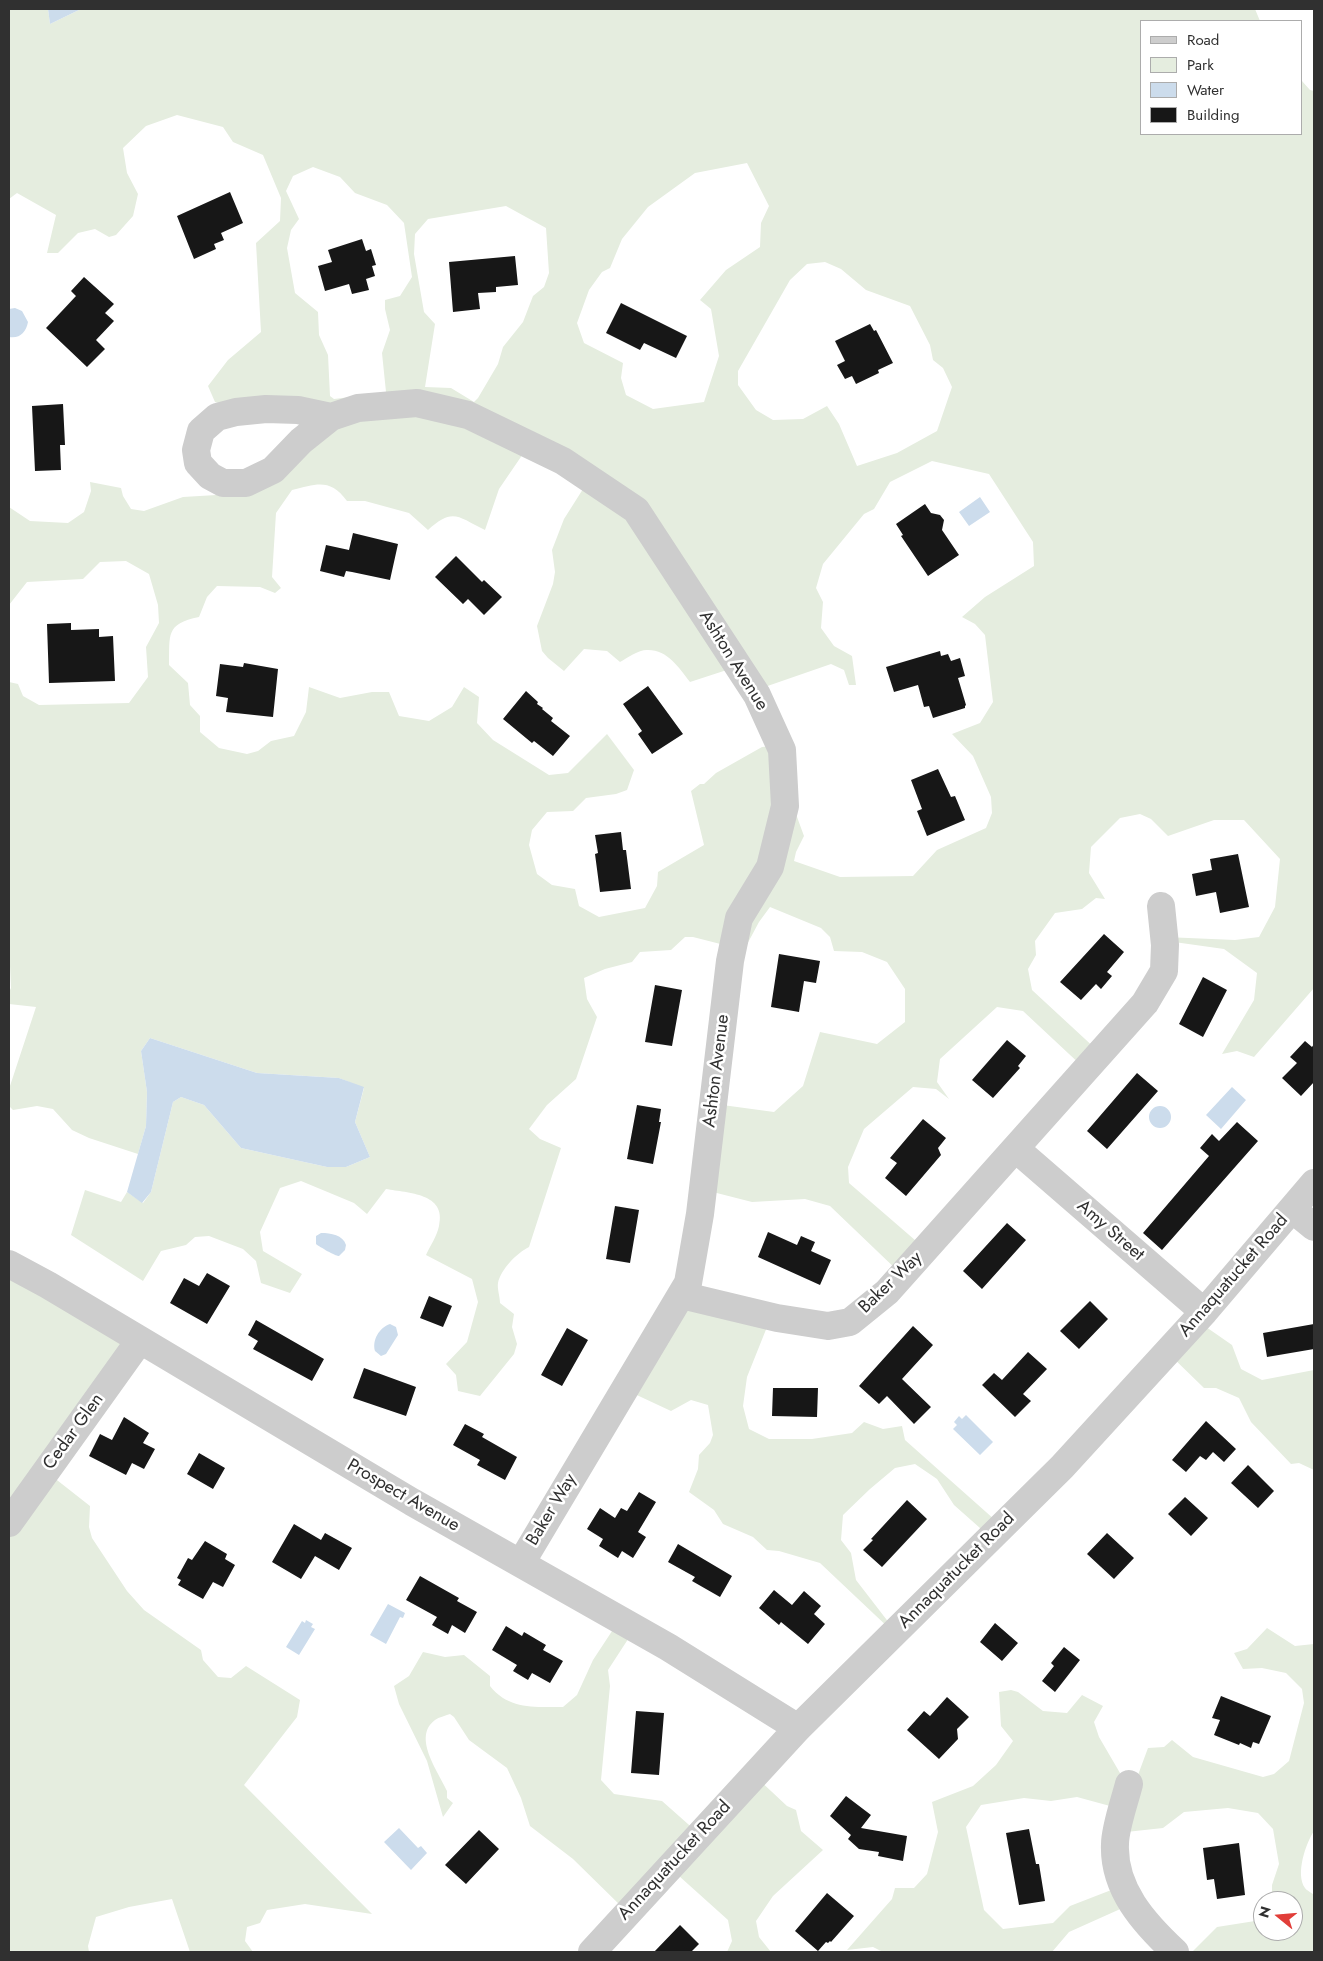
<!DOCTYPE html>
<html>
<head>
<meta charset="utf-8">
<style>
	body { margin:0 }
	#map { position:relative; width:1323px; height:1961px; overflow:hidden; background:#fff; font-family:Jost,sans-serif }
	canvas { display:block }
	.frame { position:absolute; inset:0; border:10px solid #303030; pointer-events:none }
	.legend { position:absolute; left:1140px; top:20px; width:162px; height:115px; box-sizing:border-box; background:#fff; border:1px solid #acacac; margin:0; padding:6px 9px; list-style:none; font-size:15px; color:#303030 }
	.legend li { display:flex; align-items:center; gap:10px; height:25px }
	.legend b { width:25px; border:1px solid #acacac }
	.north { position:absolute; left:1253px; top:1891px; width:50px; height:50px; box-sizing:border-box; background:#fff; border:1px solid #acacac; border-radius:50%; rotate:287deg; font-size:14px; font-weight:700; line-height:20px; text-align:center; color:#303030 }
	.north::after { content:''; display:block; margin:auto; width:18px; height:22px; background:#e13e39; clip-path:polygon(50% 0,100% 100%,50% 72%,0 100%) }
</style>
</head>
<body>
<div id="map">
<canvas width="1323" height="1961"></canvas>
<div class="frame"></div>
<ul class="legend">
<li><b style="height:6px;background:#cdcdcd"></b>Road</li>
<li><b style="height:14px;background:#e5eddf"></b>Park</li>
<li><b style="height:14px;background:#ccdcec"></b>Water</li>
<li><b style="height:14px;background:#171717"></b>Building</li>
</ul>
<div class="north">N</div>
</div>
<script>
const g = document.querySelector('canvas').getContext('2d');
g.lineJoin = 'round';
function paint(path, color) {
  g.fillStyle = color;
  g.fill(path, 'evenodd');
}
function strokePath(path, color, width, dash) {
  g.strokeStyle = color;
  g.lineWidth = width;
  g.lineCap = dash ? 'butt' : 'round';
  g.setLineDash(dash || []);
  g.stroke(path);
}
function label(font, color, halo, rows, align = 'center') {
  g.font = font + ' Jost,sans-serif';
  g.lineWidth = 5;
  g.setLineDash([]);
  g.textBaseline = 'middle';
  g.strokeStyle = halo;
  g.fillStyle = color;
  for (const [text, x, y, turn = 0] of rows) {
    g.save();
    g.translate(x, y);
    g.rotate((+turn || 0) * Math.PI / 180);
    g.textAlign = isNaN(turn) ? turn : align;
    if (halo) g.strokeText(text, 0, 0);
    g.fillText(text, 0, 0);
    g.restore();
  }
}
const green = new Path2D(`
	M 9,9 L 48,9 L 50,24 L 81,9 L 1255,9 L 1260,21 L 1142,21 L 1142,134 L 1302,134 L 1302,81 L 1310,90 L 1314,91 L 1314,988 L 1254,1057 L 1237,1051 L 1222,1054 L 1254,1000 L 1257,973 L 1224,949 L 1167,941 L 1165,937 L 1235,940 L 1259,937 L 1275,907 L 1280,859 L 1244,820 L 1214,820 L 1168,836 L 1151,819 L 1140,814 L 1120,818 L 1091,847 L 1089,873 L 1105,899 L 1096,898 L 1082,909 L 1055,913 L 1035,941 L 1036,955 L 1028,969 L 1032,990 L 1098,1051 L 1084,1068 L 1023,1011 L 997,1007 L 940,1059 L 937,1082 L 949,1099 L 936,1089 L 913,1087 L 864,1129 L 848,1167 L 849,1183 L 923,1247 L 900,1273 L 830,1206 L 805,1199 L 752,1202 L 705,1190 L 715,1104 L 774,1112 L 803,1086 L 820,1032 L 877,1044 L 905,1022 L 905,989 L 887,962 L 862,952 L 834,951 L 830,937 L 821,928 L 770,907 L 759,922 L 744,950 L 693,937 L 685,937 L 671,950 L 640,952 L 632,962 L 605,969 L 584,978 L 587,999 L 597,1017 L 576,1079 L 547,1105 L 529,1129 L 540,1139 L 561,1148 L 529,1247 C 517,1253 501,1269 498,1283 C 497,1288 500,1297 500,1303 L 514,1314 L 512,1327 L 517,1344 L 514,1354 L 480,1396 L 458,1391 L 456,1375 L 446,1364 L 467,1342 L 478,1302 L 472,1279 L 426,1255 C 430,1246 437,1236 439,1226 C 447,1193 408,1193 386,1189 L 367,1214 L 354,1203 L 301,1181 L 280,1188 L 260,1232 L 263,1251 L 302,1274 L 290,1293 L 261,1283 L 256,1261 L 243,1249 L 209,1236 L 195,1237 L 186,1245 L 161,1251 L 143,1281 L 71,1235 L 85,1190 L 121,1202 L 127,1192 L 143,1203 L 151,1192 L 173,1102 L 181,1097 L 204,1105 L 241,1148 L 327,1167 L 346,1167 L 370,1157 L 355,1122 L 364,1088 L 339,1078 L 257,1073 L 150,1038 L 141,1051 L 147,1092 L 146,1126 L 138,1154 L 89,1138 L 72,1130 L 53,1109 L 37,1106 L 13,1110 L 9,1106 L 9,1089 L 36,1007 L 9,1004 L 9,992 L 11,988 L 9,944 L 9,682 L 18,684 L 23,696 L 39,705 L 129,703 L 148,677 L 146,647 L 159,623 L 158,605 L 149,574 L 126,561 L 100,562 L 83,579 L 27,582 L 9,605 L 9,507 L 30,521 L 68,523 L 84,512 L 91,491 L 90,482 L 121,488 L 123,496 L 131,509 L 144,511 L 183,497 L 233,494 L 303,445 L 295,403 L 238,408 L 215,402 L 208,386 L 228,360 L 261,332 L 256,243 L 280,221 L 281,198 L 263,155 L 233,142 L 223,127 L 177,115 L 146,126 L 123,148 L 127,173 L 138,194 L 133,216 L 116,235 L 109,237 L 95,229 L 78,233 L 58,253 L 47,253 L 56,215 L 17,193 L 9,199 ZM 747,163 L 769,206 L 761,223 L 760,247 L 726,270 L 700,300 L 711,309 L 719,356 L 704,402 L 653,409 L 626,395 L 621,378 L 623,363 L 584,343 L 577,323 L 589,290 L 602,272 L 610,268 L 622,239 L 648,207 L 695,173 ZM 313,167 L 340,177 L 355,193 L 387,205 L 404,223 L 412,277 L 400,296 L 385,300 L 385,309 L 390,330 L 382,353 L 386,392 L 383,393 L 334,399 L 330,396 L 328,355 L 319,335 L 318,312 L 295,293 L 287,248 L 291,230 L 299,219 L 286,191 L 293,176 ZM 506,206 L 546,228 L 549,273 L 544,287 L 533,296 L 523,322 L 503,347 L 498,364 L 478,398 L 474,402 L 451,388 L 425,387 L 435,324 L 424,312 L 414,254 L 415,234 L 428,219 ZM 825,262 L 841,269 L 866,290 L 910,306 L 930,345 L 933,360 L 943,368 L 952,387 L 937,431 L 897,453 L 857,466 L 839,424 L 827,406 L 803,419 L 773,420 L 756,410 L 738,385 L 738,371 L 790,280 L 807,264 ZM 527,448 L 583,489 L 564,519 L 552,550 L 555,572 L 553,584 L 537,626 L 542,651 L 548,658 L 564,671 L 584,649 L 607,651 L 620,662 C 627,658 640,649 648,650 C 668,650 679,668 690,682 L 736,667 L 756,690 L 831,664 L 844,670 L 849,685 L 856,685 L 852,656 L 834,646 L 821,628 L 823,602 L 816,588 L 823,564 L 864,514 L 874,509 L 890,482 L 932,461 L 989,474 L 1033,542 L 1034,566 L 985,597 L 962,617 L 975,624 L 985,635 L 993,702 L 980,723 L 952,734 L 973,756 L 991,797 L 992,813 L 986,828 L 937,850 L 913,876 L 840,877 L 794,861 L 796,852 L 804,836 L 771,746 L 762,747 L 716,773 L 704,784 L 700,784 L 691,791 L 704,845 L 658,872 L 657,886 L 645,908 L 599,917 L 579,906 L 575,889 L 552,885 L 537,874 L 529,845 L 532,830 L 547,812 L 573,811 L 586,798 L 616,794 L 627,790 L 634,770 L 607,734 L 568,773 L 549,775 L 493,740 L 477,723 L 479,697 L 464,687 L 452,707 L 429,721 L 399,716 L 389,692 L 372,692 L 340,698 L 309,687 L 306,712 L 294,736 L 271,741 L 258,751 L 247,754 L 219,748 L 200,732 L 200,716 L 190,705 L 188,683 L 169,665 C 170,635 165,624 199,617 L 207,597 L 217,586 L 260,587 L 275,593 L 281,588 L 272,577 L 276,513 L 292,490 C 317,484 330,478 347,501 L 365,501 L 409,513 L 428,530 C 453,507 458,517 485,530 L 499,489 Z
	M 9,1267 L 130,1336 L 48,1473 L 90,1506 L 89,1527 L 92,1538 L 127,1591 L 144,1610 L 201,1650 L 203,1660 L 218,1677 L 231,1678 L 246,1666 L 300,1700 L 297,1717 L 244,1785 L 372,1914 L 305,1904 L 267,1910 L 260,1923 L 247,1927 L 245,1941 L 253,1952 L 190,1952 L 172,1899 L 129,1907 L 96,1917 L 88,1946 L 89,1952 L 9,1952 Z
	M 671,1307 L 771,1317 L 747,1377 L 743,1406 L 749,1429 L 769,1439 L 812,1439 L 852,1433 L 864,1422 L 883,1429 L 902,1426 L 905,1440 L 995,1520 L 989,1536 L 954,1505 L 937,1479 L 915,1464 L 895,1468 L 870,1489 L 843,1515 L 841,1540 L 851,1553 L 856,1580 L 893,1628 L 892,1631 L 820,1563 L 779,1551 L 767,1550 L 753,1537 L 723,1524 L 714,1510 L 689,1492 L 698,1469 L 699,1455 L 710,1443 L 713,1435 L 708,1405 L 691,1400 L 671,1411 L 626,1390 Z
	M 1196,1320 L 1232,1345 L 1241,1369 L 1262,1380 L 1314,1370 L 1314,1470 L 1299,1463 L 1291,1464 L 1251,1422 L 1239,1398 L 1216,1388 L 1204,1388 L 1168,1353 Z
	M 616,1625 L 634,1630 L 608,1670 L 610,1686 L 601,1780 L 614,1794 L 662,1801 L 697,1832 L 756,1777 L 787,1806 L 796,1810 L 801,1831 L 823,1850 L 773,1896 L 756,1921 L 759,1937 L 771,1952 L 727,1952 L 732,1941 L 728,1920 L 669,1867 L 625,1910 L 573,1859 L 530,1826 L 521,1798 L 507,1768 L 469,1740 L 454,1717 L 450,1714 C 445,1716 439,1717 435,1720 C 412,1737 438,1771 447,1791 L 447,1798 L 453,1803 L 443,1817 L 427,1761 L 399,1704 L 394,1686 L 409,1676 L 423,1652 L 445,1657 L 464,1655 L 490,1676 L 490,1686 C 509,1710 535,1707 563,1707 L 577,1695 L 593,1660 Z
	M 1267,1628 L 1295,1646 L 1314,1644 L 1314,1831 C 1306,1843 1295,1874 1305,1888 C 1306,1890 1312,1893 1314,1895 L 1314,1952 L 1192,1952 L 1217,1927 L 1255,1921 L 1263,1914 L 1263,1931 L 1293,1931 L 1293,1901 L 1272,1901 L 1272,1885 L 1279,1864 L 1273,1829 L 1258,1813 L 1228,1808 L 1184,1812 L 1163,1828 L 1117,1833 L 1121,1809 L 1077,1797 L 1051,1801 L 1024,1798 L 981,1805 L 966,1827 L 984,1910 L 1003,1929 L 1053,1923 L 1070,1906 L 1119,1887 L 1127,1906 L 1069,1932 L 1052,1952 L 883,1952 L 873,1947 L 847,1950 L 892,1899 L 895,1888 L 914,1888 L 927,1874 L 938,1832 L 932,1802 L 973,1786 L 996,1765 L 1013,1741 L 1001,1726 L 999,1692 L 1011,1690 L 1018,1692 L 1043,1711 L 1067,1713 L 1082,1695 L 1103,1706 L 1094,1722 L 1099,1737 L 1127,1785 L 1135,1783 L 1148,1748 L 1164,1747 L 1172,1740 L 1193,1757 L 1263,1777 L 1274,1774 L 1289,1761 L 1304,1703 L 1302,1689 L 1286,1673 L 1262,1668 L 1243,1669 L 1234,1653 L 1247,1649 Z`);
const water = new Path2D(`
	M 48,9 L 81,9 L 50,24 Z
	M 15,308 L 22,311 L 28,322 C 26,332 20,339 9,337 L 9,309 Z
	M 980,497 L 990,512 L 969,526 L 959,512 Z
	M 150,1038 L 257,1073 L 339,1078 L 364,1087 L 355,1122 L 370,1157 L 346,1167 L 327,1167 L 241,1148 L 204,1105 L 181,1097 L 173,1102 L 151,1192 L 142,1203 L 127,1192 L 146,1126 L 147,1092 L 141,1051 Z
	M 1232,1087 L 1246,1100 L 1221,1129 L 1206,1115 Z
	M1149 1117a11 11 0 1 1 22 0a11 11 0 1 1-22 0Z
	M 321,1233 C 331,1233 343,1235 346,1245 L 345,1250 L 339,1256 C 335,1256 320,1247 316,1244 L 316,1236 Z
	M 390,1324 L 396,1327 L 398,1335 L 386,1354 L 381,1356 L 375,1351 C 372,1340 379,1328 390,1324 Z
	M 966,1415 L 993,1442 L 980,1455 L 953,1429 L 957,1425 L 954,1422 L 959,1416 L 962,1419 Z
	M 388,1604 L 405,1613 L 403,1618 L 400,1617 L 386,1644 L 370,1635 Z
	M 306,1620 L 313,1624 L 311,1627 L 315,1629 L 299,1655 L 286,1647 L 302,1621 L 305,1623 Z
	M 399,1828 L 418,1848 L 421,1846 L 427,1853 L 411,1870 L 384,1842 Z`);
const building = new Path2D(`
	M 230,192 L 243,223 L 221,233 L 224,240 L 214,244 L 216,249 L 194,259 L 177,216 Z
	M 362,239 L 366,251 L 371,249 L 376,265 L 372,266 L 375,276 L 366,279 L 369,290 L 352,294 L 349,284 L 325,291 L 318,266 L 332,262 L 328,250 Z
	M 515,256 L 518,285 L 496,287 L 496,292 L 478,293 L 480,309 L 453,312 L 449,262 Z
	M 84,277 L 114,304 L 105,313 L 114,321 L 96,340 L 105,349 L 87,367 L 46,328 L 76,296 L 71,291 Z
	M 621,303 L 687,336 L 676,358 L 644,343 L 640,350 L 606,333 Z
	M 870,324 L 874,331 L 876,330 L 893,363 L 878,370 L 879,373 L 856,384 L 852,376 L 845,379 L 837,365 L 845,361 L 835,341 Z
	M 63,404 L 65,445 L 60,445 L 61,470 L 35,471 L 32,406 Z
	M 925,504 L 931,513 L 940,515 L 944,520 L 942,530 L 959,555 L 928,576 L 901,536 L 903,535 L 896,524 Z
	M 353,533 L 398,544 L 390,580 L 352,572 L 346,571 L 344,577 L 320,571 L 326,545 L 349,550 Z
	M 456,556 L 482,582 L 484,580 L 502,597 L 484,615 L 468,599 L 463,604 L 435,577 Z
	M 71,623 L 71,630 L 99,629 L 99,637 L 113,636 L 115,681 L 49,683 L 47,624 Z
	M 940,651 L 941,656 L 948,654 L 951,661 L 960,658 L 965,676 L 958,678 L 966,705 L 965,706 L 965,708 L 933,718 L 929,706 L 924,707 L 918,685 L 894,692 L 886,667 Z
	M 244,663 L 278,669 L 273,717 L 226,712 L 228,698 L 216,696 L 220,664 L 243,667 Z
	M 648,686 L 683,734 L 652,754 L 638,734 L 642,731 L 623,704 Z
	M 526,691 L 538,702 L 537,704 L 543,708 L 542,709 L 553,718 L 551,721 L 570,736 L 553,756 L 534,741 L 532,743 L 503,719 Z
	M 938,769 L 951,797 L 955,796 L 965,820 L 927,836 L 917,811 L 922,809 L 911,780 Z
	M 621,832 L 623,850 L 626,850 L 631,889 L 600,892 L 595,854 L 598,853 L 595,835 Z
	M 1238,854 L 1249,907 L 1220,913 L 1216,892 L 1196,896 L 1192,874 L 1212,870 L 1210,859 Z
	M 1104,934 L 1124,952 L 1107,972 L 1112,976 L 1101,989 L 1096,984 L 1081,1000 L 1060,982 Z
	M 779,954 L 820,961 L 816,983 L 804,981 L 799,1012 L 771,1007 Z
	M 1203,977 L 1227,990 L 1203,1037 L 1179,1024 Z
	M 655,985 L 682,990 L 672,1046 L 645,1042 Z
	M 1007,1040 L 1026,1056 L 1018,1066 L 1020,1068 L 993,1098 L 972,1080 Z
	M 1305,1041 L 1312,1047 L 1314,1044 L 1314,1082 L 1301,1096 L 1282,1078 L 1297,1063 L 1290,1057 Z
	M 1137,1073 L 1158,1091 L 1107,1149 L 1087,1131 Z
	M 637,1105 L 661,1109 L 659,1122 L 661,1122 L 653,1164 L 627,1159 Z
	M 923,1119 L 946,1138 L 938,1148 L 941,1155 L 906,1196 L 885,1178 L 897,1163 L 890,1158 Z
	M 1237,1122 L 1258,1141 L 1162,1250 L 1143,1233 L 1209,1156 L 1200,1148 L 1212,1134 L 1219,1141 Z
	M 615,1206 L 639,1210 L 630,1263 L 606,1259 Z
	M 1007,1223 L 1026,1240 L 982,1289 L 963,1271 Z
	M 768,1232 L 797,1245 L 801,1236 L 815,1242 L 811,1251 L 831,1260 L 820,1285 L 758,1257 Z
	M 207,1273 L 230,1286 L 207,1324 L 170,1303 L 184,1278 L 199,1286 Z
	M 429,1296 L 452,1306 L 443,1327 L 420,1318 Z
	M 1090,1301 L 1108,1319 L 1079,1349 L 1060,1331 Z
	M 256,1320 L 324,1359 L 312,1381 L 253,1349 L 258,1341 L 248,1335 Z
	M 1314,1324 L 1314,1349 L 1267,1357 L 1263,1333 Z
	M 913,1326 L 933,1345 L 902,1379 L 931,1407 L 914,1424 L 887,1396 L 879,1404 L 859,1386 Z
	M 567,1328 L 588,1340 L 562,1386 L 541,1375 Z
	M 1028,1352 L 1047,1369 L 1023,1394 L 1031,1401 L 1015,1417 L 982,1385 L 994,1373 L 1002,1380 Z
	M 364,1368 L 416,1387 L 406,1416 L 353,1398 Z
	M 773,1388 L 818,1388 L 817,1417 L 772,1416 Z
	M 124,1417 L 149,1433 L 143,1443 L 155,1449 L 144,1469 L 132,1463 L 126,1475 L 89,1456 L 100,1434 L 112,1440 Z
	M 1206,1421 L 1236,1449 L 1224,1462 L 1213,1452 L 1206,1460 L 1200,1456 L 1186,1472 L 1172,1460 Z
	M 465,1424 L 484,1434 L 482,1437 L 517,1457 L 505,1480 L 477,1465 L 480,1460 L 453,1445 Z
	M 199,1453 L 225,1468 L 213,1489 L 187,1474 Z
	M 1248,1465 L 1274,1491 L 1258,1508 L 1231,1483 Z
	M 639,1492 L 656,1502 L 638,1532 L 646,1537 L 633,1558 L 622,1551 L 618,1558 L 599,1546 L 603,1539 L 587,1529 L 600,1508 L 615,1518 L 621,1508 L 627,1511 Z
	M 1185,1497 L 1208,1518 L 1191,1536 L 1168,1514 Z
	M 907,1500 L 927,1519 L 882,1567 L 863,1550 L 873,1540 L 871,1539 Z
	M 294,1524 L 321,1540 L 325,1533 L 352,1548 L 339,1570 L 315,1556 L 301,1579 L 272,1562 Z
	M 1107,1533 L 1134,1558 L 1114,1579 L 1087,1554 Z
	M 205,1541 L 227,1554 L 225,1559 L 235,1565 L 223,1587 L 213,1582 L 203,1599 L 178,1585 L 181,1580 L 177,1578 L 188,1558 L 192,1560 Z
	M 678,1544 L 732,1576 L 720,1597 L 692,1581 L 695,1577 L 668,1562 Z
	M 420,1576 L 459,1598 L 457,1601 L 477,1612 L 465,1633 L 452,1625 L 448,1634 L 432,1625 L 437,1617 L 406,1600 Z
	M 774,1590 L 792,1605 L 804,1591 L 821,1606 L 814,1614 L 825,1624 L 808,1644 L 781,1622 L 779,1625 L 759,1608 Z
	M 995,1623 L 1018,1643 L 1002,1661 L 980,1642 Z
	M 506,1626 L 522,1636 L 524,1632 L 546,1645 L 543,1650 L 563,1661 L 550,1683 L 532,1673 L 528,1680 L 513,1671 L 517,1665 L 492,1650 Z
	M 1064,1647 L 1080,1660 L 1055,1692 L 1042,1681 L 1054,1666 L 1051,1663 Z
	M 1221,1696 L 1271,1716 L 1259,1744 L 1253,1742 L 1251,1748 L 1240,1743 L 1239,1745 L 1214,1735 L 1220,1720 L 1212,1718 Z
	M 947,1697 L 969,1717 L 957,1729 L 958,1739 L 939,1759 L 907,1730 L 924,1711 L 930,1716 Z
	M 636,1711 L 664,1713 L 659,1775 L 631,1773 Z
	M 846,1796 L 871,1815 L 861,1828 L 907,1836 L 903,1861 L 878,1856 L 879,1852 L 859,1849 L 848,1839 L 851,1835 L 830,1816 Z
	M 1029,1829 L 1036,1864 L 1039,1864 L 1045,1901 L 1019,1905 L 1006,1833 Z
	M 479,1830 L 499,1849 L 466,1884 L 445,1865 Z
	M 1239,1843 L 1245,1895 L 1217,1899 L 1214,1879 L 1207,1880 L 1203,1848 Z
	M 827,1893 L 854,1916 L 831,1942 L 830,1941 L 828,1943 L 826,1942 L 818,1951 L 795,1931 Z
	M 680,1925 L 699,1944 L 691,1952 L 654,1952 Z`);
const minor = new Path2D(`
	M 331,417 L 298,410 L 266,409 L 236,412 L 217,417 L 201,431 L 196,450 L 198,463 L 210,476 L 223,483 L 246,483 L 273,470 L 301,441 L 331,417 L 358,408 L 417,403 L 468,415 L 563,461 L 636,510 L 757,695 L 782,750 L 785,806 L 770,867 L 739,918 L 730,961 L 700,1214 L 688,1283 L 521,1563
	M 1016,1149 L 1204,1312
	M 1292,1209 L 1314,1227
	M 9,1264 L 48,1285 L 412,1502 L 668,1647 L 798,1728
	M 681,1295 L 777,1318 L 828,1326 L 850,1322 L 887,1292 L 1145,1003 L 1164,971 L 1165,945 L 1161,906
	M 9,1523 L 140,1340
	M 1129,1784 C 1125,1800 1115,1828 1115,1844 C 1113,1889 1144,1923 1175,1952
	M 592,1952 L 798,1728 L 1062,1467 L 1204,1312 L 1314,1183`);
const streetNames = [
	["Ashton Avenue",733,661,58],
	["Ashton Avenue",717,1071,-83],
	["Amy Street",1110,1231,41],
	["Annaquatucket Road",1234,1276,-49],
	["Baker Way",891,1283,-44],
	["Cedar Glen",74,1432,-54],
	["Prospect Avenue",403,1496,30],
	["Baker Way",552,1510,-59],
	["Annaquatucket Road",957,1571,-45],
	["Annaquatucket Road",675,1861,-47]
];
paint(green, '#e5eddf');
paint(water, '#ccdcec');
paint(building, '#171717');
strokePath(minor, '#cdcdcd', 28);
label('18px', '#303030', '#fff', streetNames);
</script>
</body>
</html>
